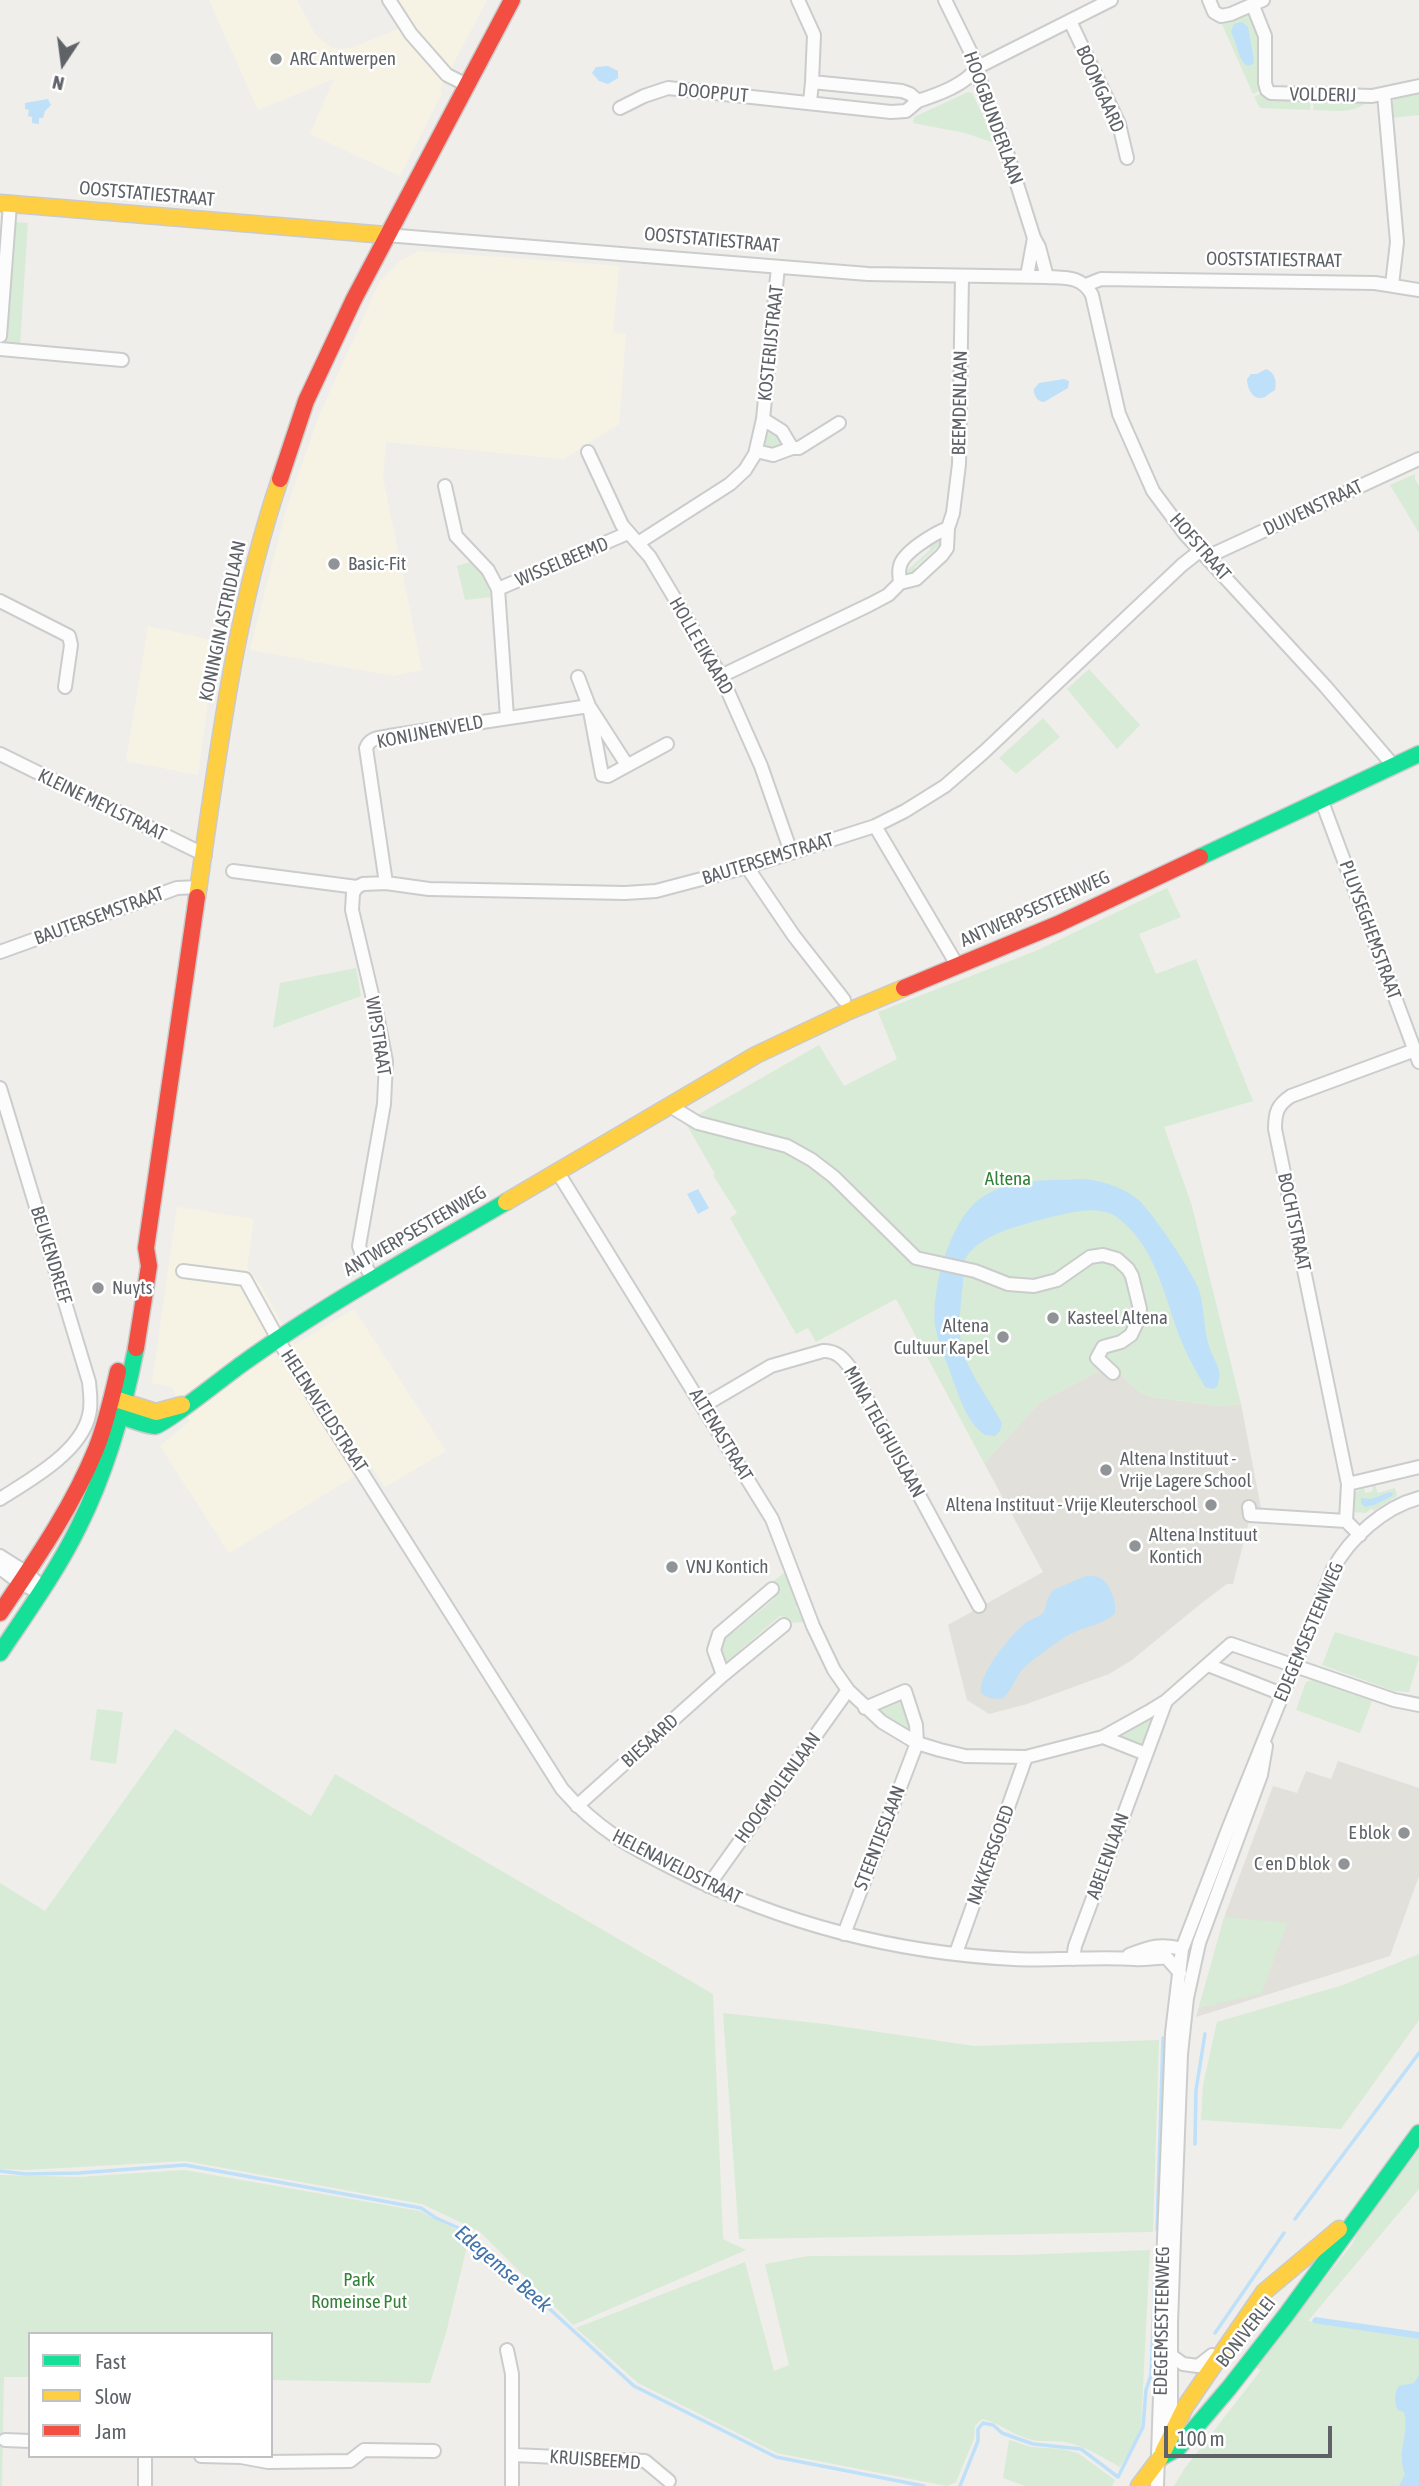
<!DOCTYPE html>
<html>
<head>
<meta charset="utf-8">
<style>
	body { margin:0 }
	#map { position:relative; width:1419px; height:2486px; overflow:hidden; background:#efeeea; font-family:"Asap Condensed",sans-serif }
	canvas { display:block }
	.legend { position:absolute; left:28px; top:2332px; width:245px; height:126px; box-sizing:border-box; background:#fff; border:2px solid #bfc1c3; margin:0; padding:9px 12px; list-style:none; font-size:21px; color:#5f6368 }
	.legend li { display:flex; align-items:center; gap:14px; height:35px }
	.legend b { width:35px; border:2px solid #bfc1c3 }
	.north { position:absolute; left:28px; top:28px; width:70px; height:70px; -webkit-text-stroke:5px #fff; paint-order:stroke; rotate:193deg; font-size:19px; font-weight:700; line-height:28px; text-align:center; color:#5f6368 }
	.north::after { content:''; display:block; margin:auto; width:24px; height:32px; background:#5f6368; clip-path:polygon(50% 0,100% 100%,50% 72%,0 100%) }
	.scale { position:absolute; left:1164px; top:2426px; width:168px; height:32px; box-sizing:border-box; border:4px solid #5f6368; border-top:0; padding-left:9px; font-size:21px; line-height:24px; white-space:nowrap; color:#5f6368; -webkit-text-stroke:5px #fff; paint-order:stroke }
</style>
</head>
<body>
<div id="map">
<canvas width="1419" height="2486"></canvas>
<ul class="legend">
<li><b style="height:9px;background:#16e098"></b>Fast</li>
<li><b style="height:9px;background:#ffcf43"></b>Slow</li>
<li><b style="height:9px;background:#f24e42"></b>Jam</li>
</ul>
<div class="north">N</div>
<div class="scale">100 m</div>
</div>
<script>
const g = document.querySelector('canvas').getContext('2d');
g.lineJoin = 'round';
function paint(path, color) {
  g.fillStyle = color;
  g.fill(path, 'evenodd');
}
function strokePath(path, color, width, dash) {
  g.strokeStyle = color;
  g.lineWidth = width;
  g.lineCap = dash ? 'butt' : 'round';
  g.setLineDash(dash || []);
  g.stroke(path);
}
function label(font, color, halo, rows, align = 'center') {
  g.font = font + ' "Asap Condensed",sans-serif';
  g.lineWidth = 5;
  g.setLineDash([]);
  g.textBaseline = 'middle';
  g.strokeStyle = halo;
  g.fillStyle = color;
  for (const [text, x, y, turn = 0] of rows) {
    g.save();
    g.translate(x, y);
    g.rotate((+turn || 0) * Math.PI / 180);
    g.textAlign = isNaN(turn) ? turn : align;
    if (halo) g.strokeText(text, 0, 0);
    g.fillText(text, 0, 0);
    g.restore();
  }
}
const commercial = new Path2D(`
	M 209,0 L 297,0 L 315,34 L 332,48 L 342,49 L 354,47 L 401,28 L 384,0 L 487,0 L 440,89 L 442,93 L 400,176 L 310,134 L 334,79 L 258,110 Z
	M 419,251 L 619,266 L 613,332 L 626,334 L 619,424 L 564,459 L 386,442 L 383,477 L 422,670 L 393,676 L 250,650 L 287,507 L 319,416 L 380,281 L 400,261 Z
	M 148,626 L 216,641 L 198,775 L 126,761 Z
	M 177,1207 L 254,1219 L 247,1267 L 263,1289 L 294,1345 L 354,1309 L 446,1451 L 385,1487 L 371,1466 L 229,1553 L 160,1446 L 190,1421 L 172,1387 L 152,1383 Z`);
const education = new Path2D(`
	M 1099,1371 L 1118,1372 L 1141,1393 L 1151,1397 L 1220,1406 L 1241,1404 L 1261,1508 L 1249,1521 L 1233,1584 L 1227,1584 L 1203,1602 L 1132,1660 L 1109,1674 L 1027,1704 L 989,1714 L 967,1700 L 948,1625 L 1043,1572 L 984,1463 L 1040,1402 Z
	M 1338,1761 L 1419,1788 L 1419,1876 L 1390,1956 L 1196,2017 L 1226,1912 L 1273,1786 L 1297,1793 L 1306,1771 L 1331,1779 Z`);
const green = new Path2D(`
	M 1246,14 L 1250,15 L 1259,32 L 1261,90 L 1253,94 L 1221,22 Z
	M 1416,91 L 1416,94 L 1419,94 L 1419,115 L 1391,118 L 1394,97 Z
	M 968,92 L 972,93 L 997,144 L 965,133 L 913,123 L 914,117 Z
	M 1264,92 L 1311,99 L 1310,110 L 1260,108 L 1254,97 Z
	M 1314,99 L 1367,102 C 1353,115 1331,110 1313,110 Z
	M 14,222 L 28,223 L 20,345 L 5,344 Z
	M 774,429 L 783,442 L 782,447 L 768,449 C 764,443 766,435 770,430 Z
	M 1415,474 L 1415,480 L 1419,486 L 1419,533 L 1390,485 Z
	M 940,538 L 943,542 L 915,567 L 913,578 L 903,574 L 930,550 L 931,539 Z
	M 470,562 L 485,574 L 491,597 L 465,600 L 457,566 Z
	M 1089,669 L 1140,725 L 1117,749 L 1067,689 Z
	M 1043,718 L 1060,737 L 1016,774 L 999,758 Z
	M 1167,888 L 1181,917 L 1139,934 L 1156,974 L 1196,959 L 1253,1101 L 1164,1127 L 1192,1206 L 1241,1404 L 1220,1406 L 1151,1397 L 1141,1393 L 1118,1372 L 1110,1380 L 1099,1371 L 1040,1402 L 984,1463 L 896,1299 L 816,1342 L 808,1328 L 796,1334 L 730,1218 L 737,1213 L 713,1175 L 715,1174 L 685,1122 L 819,1045 L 844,1086 L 897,1059 L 878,1012 L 1038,950 Z
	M 356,968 L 361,996 L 273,1028 L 280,983 Z
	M 1375,1485 L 1378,1493 L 1395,1488 L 1397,1496 L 1373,1511 L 1372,1508 L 1366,1513 L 1351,1512 L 1354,1493 L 1364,1488 L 1365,1493 L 1373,1491 L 1372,1486 Z
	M 786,1571 L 798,1604 L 796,1607 L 804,1622 L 789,1623 L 784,1617 L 780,1616 L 740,1650 L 740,1656 L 730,1663 C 720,1660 721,1651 720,1643 L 728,1632 L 734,1632 L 774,1599 L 775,1593 L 769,1585 Z
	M 1335,1632 L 1419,1657 L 1409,1692 L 1394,1691 L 1322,1665 Z
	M 1312,1680 L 1372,1701 L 1360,1733 L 1296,1710 L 1306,1682 Z
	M 896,1700 L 903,1705 L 909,1727 L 907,1731 L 877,1711 L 877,1708 Z
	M 97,1709 L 123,1712 L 116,1764 L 90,1760 Z
	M 1151,1717 L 1153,1721 L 1144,1744 L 1141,1746 L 1117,1736 L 1118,1733 Z
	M 175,1729 L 311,1816 L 335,1774 L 713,1994 L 723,2239 L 746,2250 L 573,2325 L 479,2231 L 422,2204 L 185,2161 L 26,2170 L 0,2169 L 0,1883 L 45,1911 Z
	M 1224,1917 L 1287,1923 L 1262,1993 L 1199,2008 Z
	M 1419,1954 L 1419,2020 L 1341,2129 L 1201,2120 L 1203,2085 L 1217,2022 L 1343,1985 Z
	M 723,2013 L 825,2024 L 974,2046 L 1159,2040 L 1153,2232 L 739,2239 Z
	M 1419,2150 L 1419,2189 L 1308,2321 L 1419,2339 L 1419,2486 L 1174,2486 L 1185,2468 L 1261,2370 L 1255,2367 L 1352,2244 L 1361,2226 Z
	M 184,2170 L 420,2211 C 436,2221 454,2226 469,2238 L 446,2333 L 430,2383 L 271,2380 L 271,2334 L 30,2334 L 30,2377 L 4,2377 L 2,2486 L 0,2486 L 0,2175 L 79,2177 Z
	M 1150,2250 L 1141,2426 L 1134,2444 L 1120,2467 C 1102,2457 1085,2446 1065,2442 C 1054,2440 1043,2442 1032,2440 C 1012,2435 1000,2423 982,2419 L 975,2426 L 974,2439 L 956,2482 L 947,2486 L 777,2453 L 638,2383 L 576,2328 L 745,2262 L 774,2371 L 789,2365 L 765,2264 L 808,2256 L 1017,2255 Z
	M 1009,2440 L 1031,2447 L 1061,2449 L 1078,2453 L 1115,2480 L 1112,2486 L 1025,2486 L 1003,2478 Z`);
const water = new Path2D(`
	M 1242,22 L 1248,27 L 1254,60 L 1253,64 L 1248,66 C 1238,61 1237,42 1231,32 L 1234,24 Z
	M 608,66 L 618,71 L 618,78 L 608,84 L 599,81 L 592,73 L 596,67 Z
	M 48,99 L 51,105 L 45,111 L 43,118 L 39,118 L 39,124 L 32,123 L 32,117 L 28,116 L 29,110 L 25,109 L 25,103 Z
	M 1266,369 C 1275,372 1277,382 1275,390 C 1271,392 1268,395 1265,397 C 1253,402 1247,388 1247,379 L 1251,374 L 1257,374 Z
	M 1064,379 L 1069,381 L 1068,388 L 1044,402 C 1038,402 1033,395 1034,389 L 1039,383 Z
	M 1085,1179 C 1103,1181 1122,1187 1136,1198 C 1150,1208 1191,1270 1198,1287 C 1205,1306 1203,1327 1209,1346 C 1214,1362 1224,1369 1217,1387 L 1212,1389 L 1205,1387 C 1197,1373 1189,1359 1183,1345 C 1164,1300 1159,1250 1118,1218 C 1100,1204 1072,1212 1051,1217 C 1025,1224 987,1232 969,1253 C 961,1261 964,1273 963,1283 C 961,1302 958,1323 961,1342 C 964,1367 990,1400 1002,1423 L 1000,1431 L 995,1436 L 985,1435 C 967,1422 961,1401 953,1380 C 948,1364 939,1347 936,1330 C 929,1293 950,1219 981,1198 C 1012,1177 1050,1181 1085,1179 Z
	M 698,1189 L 709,1208 L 698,1214 L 687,1194 Z
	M 1390,1492 L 1393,1493 L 1392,1496 L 1374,1505 L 1365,1507 L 1361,1503 L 1361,1498 L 1371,1499 Z
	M 1086,1576 C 1088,1576 1095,1576 1098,1577 C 1110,1581 1117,1603 1115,1614 C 1101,1626 1080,1627 1065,1637 C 1057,1642 1025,1665 1021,1671 C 1014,1681 1011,1691 1002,1699 L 989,1698 L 981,1693 C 978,1674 1010,1636 1025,1623 C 1031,1619 1038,1618 1044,1612 L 1048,1598 L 1053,1590 Z
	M 1315,2317 L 1419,2332 L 1419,2339 L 1313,2323 L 1312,2320 Z
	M 1419,2375 L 1419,2486 L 1399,2486 L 1405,2474 C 1396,2451 1410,2434 1404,2412 L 1398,2410 C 1394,2402 1394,2393 1399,2386 L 1414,2383 Z`);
const stream = new Path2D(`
	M 1198,1925 L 1226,1853
	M 1195,2144 L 1196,2090 L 1205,2034
	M 0,2171 L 26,2174 L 79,2173 L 185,2165 L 421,2208 L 436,2218 L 463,2230 L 634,2386 L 776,2457 L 924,2486
	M 1295,2219 L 1419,2053
	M 1157,2230 L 1163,2038
	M 1215,2333 L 1284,2233
	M 960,2486 L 978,2441 L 978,2429 L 983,2423 L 993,2425 L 1002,2433 L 1033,2444 L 1081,2449 L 1118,2477 L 1143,2427 L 1146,2390 L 1151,2375 L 1156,2247`);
const street = new Path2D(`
	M 389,0 L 411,34 L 447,75 L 467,85
	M 798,0 L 814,35 L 812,82
	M 945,0 L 978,67 L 982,88 L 1005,146 L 1034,238 L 1039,247 L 1047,277
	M 1209,0 L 1214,12 L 1221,16 L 1231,14 L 1263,0
	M 1253,6 L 1265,36 L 1265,83 L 1267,90 L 1271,93 L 1372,96 L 1419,86
	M 1070,21 L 1119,124 L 1127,158
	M 1384,94 L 1397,242 L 1392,285
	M 810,102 L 812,82 L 902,91 L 910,94 L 918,101 C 939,94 965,85 978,67 L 1111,0
	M 620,108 L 644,96 L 668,88 L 891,112 L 906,111 L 918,101
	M 386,235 L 868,274 L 1047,277 C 1066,278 1082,276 1092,295 L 1119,414 L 1153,491 L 1185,534 L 1325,686 L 1392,764
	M 1027,276 L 1034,238
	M 1086,285 L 1101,279 L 1375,283 L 1419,290
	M 0,336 L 10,204
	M 0,349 L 122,360
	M 792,448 L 799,448 L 839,423
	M 756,451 L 773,455 L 792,448 L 782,431 L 763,419
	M 588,452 L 622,525 L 650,557 L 721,676 L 761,766 L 791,852
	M 445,486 L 456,536 L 488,570 L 498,589
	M 638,543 L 730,484 L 745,470 L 755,454 L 763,419 L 778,267
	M 1207,557 L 1419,459
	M 900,583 C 900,578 898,571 900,566 C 903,552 935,533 948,528
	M 0,601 L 69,636 L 71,645 L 65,687
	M 721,676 L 869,605 L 888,595 L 900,583 L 916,579 L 942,555 L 947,548 L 948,528 L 953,513 L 959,464 L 962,276
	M 578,677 L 589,706 L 627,765
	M 589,706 L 602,775 L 608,776 L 667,744
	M 507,717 L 498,589 L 628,533
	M 0,754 L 205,855
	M 1321,799 L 1419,1062
	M 875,826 L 953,958
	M 747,867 L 794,936 L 844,1000
	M 233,871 L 357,887 L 363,884 L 386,883 L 429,889 L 625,893 L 656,891 L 747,867 L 875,826 L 905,811 L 945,786 L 984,752 L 1182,565 L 1201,550
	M 386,883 L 366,748 C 370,737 380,738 389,736 L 589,706
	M 357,887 L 353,893 L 352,910 L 378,1020 L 386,1061 L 384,1104 L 359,1246 L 367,1269 L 374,1279
	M 0,952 L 177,888 L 200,887
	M 0,1088 L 89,1382 C 90,1393 92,1405 89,1415 C 81,1452 30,1480 0,1499
	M 670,1106 L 698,1123 L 787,1146 L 812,1160 L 834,1177 L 916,1258 L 975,1271 L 1008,1284 L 1034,1286 L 1057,1280 L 1090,1257 L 1103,1255 L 1117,1259 L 1128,1269 L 1132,1276 L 1140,1309 L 1139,1318 L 1131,1335 L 1121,1342 L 1103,1347 L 1097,1358 L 1113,1373
	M 557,1171 L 772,1519 L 813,1626 L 834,1670 L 848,1690 L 882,1722 L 917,1743 L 940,1750 L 965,1756 L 1026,1757 L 1103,1737 L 1148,1712 L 1166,1701 L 1231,1644 L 1394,1700 L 1419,1705
	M 183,1271 L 245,1279 L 283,1348 L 562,1789 C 598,1830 630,1847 678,1871 C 783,1924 896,1953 1014,1959 C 1054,1961 1095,1956 1135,1959 C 1146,1960 1156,1957 1167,1958 L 1180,1973
	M 703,1406 L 771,1366 L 823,1351 C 836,1350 844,1359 851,1369 L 979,1606
	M 1348,1484 L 1275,1129 C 1275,1113 1277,1105 1291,1096 L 1415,1050
	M 1249,1507 L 1250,1515 L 1346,1521 L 1360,1535
	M 1346,1521 L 1348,1484 L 1419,1467
	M 0,1556 L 27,1573 L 43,1588
	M 0,1568 L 20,1583 L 40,1593
	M 1208,1665 L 1282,1694
	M 723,1675 L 714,1650 L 719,1634 L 772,1589
	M 1103,1737 L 1146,1754
	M 577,1806 L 723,1675 L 784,1625
	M 708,1886 L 848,1690
	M 844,1934 L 917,1743 L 916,1725 L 905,1691 L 865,1708
	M 956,1953 L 1026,1757
	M 1129,1955 C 1150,1947 1160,1943 1182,1949
	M 1073,1959 L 1075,1946 L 1166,1701
	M 507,2350 L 512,2374 L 512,2486
	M 1172,2356 L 1183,2364 L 1198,2366 L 1212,2355
	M 1168,2427 L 1171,2420 L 1171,2323 L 1174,2238 L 1181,2054 L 1187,1998 L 1199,1943 L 1261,1775 L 1266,1746
	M 5,2440 L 30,2441
	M 514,2455 L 645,2461 L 669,2481
	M 201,2456 L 241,2457 L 268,2462 L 350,2461 L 364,2450 L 434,2451
	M 145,2486 L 145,2456
	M 1157,2486 L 1162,2335 L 1161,2317 L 1172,2033 L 1182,1949 L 1229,1827 L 1333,1569 C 1350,1538 1384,1507 1419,1498`);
const fast = new Path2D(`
	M 1200,857 L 1419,754
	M 109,1412 C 120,1415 144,1426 155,1426 C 164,1425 229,1373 242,1364 C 326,1304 417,1254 506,1202
	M 0,1653 C 28,1611 57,1571 79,1526 C 107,1470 124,1409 136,1348
	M 1160,2458 L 1178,2448 L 1229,2388 L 1286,2315 L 1419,2133`);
const slow = new Path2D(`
	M 0,203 L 386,235
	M 197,897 C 218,756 234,614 280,479
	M 506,1202 L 756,1055 L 849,1011 L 904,988
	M 112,1398 L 156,1412 L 182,1405
	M 1163,2452 L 1185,2407 L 1264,2292 L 1339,2229
	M 1139,2486 L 1160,2458`);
const jam = new Path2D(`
	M 280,479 L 306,401 L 354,299 L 512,0
	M 904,988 L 1058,924 L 1200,857
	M 136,1348 L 149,1266 L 146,1248 L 197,897
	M 0,1613 C 35,1561 72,1508 96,1449 C 106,1424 112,1397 118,1371`);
const markers = [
	[276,59,7,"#919496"],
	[334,564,7,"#919496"],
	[98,1288,7,"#919496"],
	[1053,1318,7,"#919496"],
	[1003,1337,7,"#919496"],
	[1106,1470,7,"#919496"],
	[1211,1505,7,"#919496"],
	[1135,1546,7,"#919496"],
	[672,1567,7,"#919496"],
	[1404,1833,7,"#919496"],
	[1344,1864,7,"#919496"]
];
const poiNames = [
	["ARC Antwerpen",290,59],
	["Basic-Fit",348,564],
	["Nuyts",112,1288],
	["Kasteel Altena",1067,1318],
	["Altena",989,1326,"right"],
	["Cultuur Kapel",989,1348,"right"],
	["Altena Instituut -",1120,1459],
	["Vrije Lagere School",1120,1481],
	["Altena Instituut - Vrije Kleuterschool",1197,1505,"right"],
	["Altena Instituut",1149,1535],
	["Kontich",1149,1557],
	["VNJ Kontich",686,1567],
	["E blok",1390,1833,"right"],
	["C en D blok",1330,1864,"right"]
];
const streetNames = [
	["BOOMGAARD",1100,89,66],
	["DOOPPUT",713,93,5],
	["VOLDERIJ",1323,95,1],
	["HOOGBUNDERLAAN",993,118,70],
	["OOSTSTATIESTRAAT",147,194,5],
	["OOSTSTATIESTRAAT",712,240,5],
	["OOSTSTATIESTRAAT",1274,260,1],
	["KOSTERIJSTRAAT",771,343,-84],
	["BEEMDENLAAN",960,403,-89],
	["DUIVENSTRAAT",1313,508,-25],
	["HOFSTRAAT",1200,547,49],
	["WISSELBEEMD",562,562,-23],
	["KONINGIN ASTRIDLAAN",223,621,-78],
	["HOLLE EIKAARD",701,646,60],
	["KONIJNENVELD",430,732,-11],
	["KLEINE MEYLSTRAAT",102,805,26],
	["BAUTERSEMSTRAAT",768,859,-17],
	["ANTWERPSESTEENWEG",1035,909,-24],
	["BAUTERSEMSTRAAT",99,916,-20],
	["PLUYSEGHEMSTRAAT",1370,930,70],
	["WIPSTRAAT",378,1036,81],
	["BOCHTSTRAAT",1294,1222,78],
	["ANTWERPSESTEENWEG",415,1231,-30],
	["BEUKENDREEF",51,1255,73],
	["HELENAVELDSTRAAT",324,1411,57],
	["MINA TELGHUISLAAN",884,1432,61],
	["ALTENASTRAAT",721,1435,59],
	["EDEGEMSESTEENWEG",1309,1632,-67],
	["BIESAARD",650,1741,-42],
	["HOOGMOLENLAAN",778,1788,-54],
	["STEENTJESLAAN",880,1838,-69],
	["NAKKERSGOED",991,1855,-70],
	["ABELENLAAN",1108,1856,-70],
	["HELENAVELDSTRAAT",677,1867,27],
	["EDEGEMSESTEENWEG",1162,2321,-89],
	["BONIVERLEI",1246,2332,-52],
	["KRUISBEEMD",595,2460,4]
];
const parkNames = [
	["Altena",1008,1179],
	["Park",359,2280],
	["Romeinse Put",359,2302]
];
const waterNames = [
	["Edegemse Beek",503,2269,41]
];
paint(commercial, '#f7f3e4');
paint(education, '#e2e0da');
paint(green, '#d8ebd6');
paint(water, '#bfe0f9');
strokePath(stream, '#bfe0f9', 3.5);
strokePath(street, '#cbcccc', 16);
strokePath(fast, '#cacacb', 19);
strokePath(slow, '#cacacb', 19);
strokePath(jam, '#cacacb', 19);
strokePath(street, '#fdfcfc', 12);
strokePath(fast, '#16e098', 16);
strokePath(slow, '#ffcf43', 16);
strokePath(jam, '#f24e42', 16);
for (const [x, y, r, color] of markers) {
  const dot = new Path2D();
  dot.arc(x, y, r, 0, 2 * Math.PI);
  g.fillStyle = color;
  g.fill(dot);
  strokePath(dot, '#fff', 2.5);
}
label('19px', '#5f6368', '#fff', poiNames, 'left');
label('19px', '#5f6368', '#fff', streetNames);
label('19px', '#348238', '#fff', parkNames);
label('italic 21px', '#4174aa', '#fff', waterNames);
</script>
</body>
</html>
